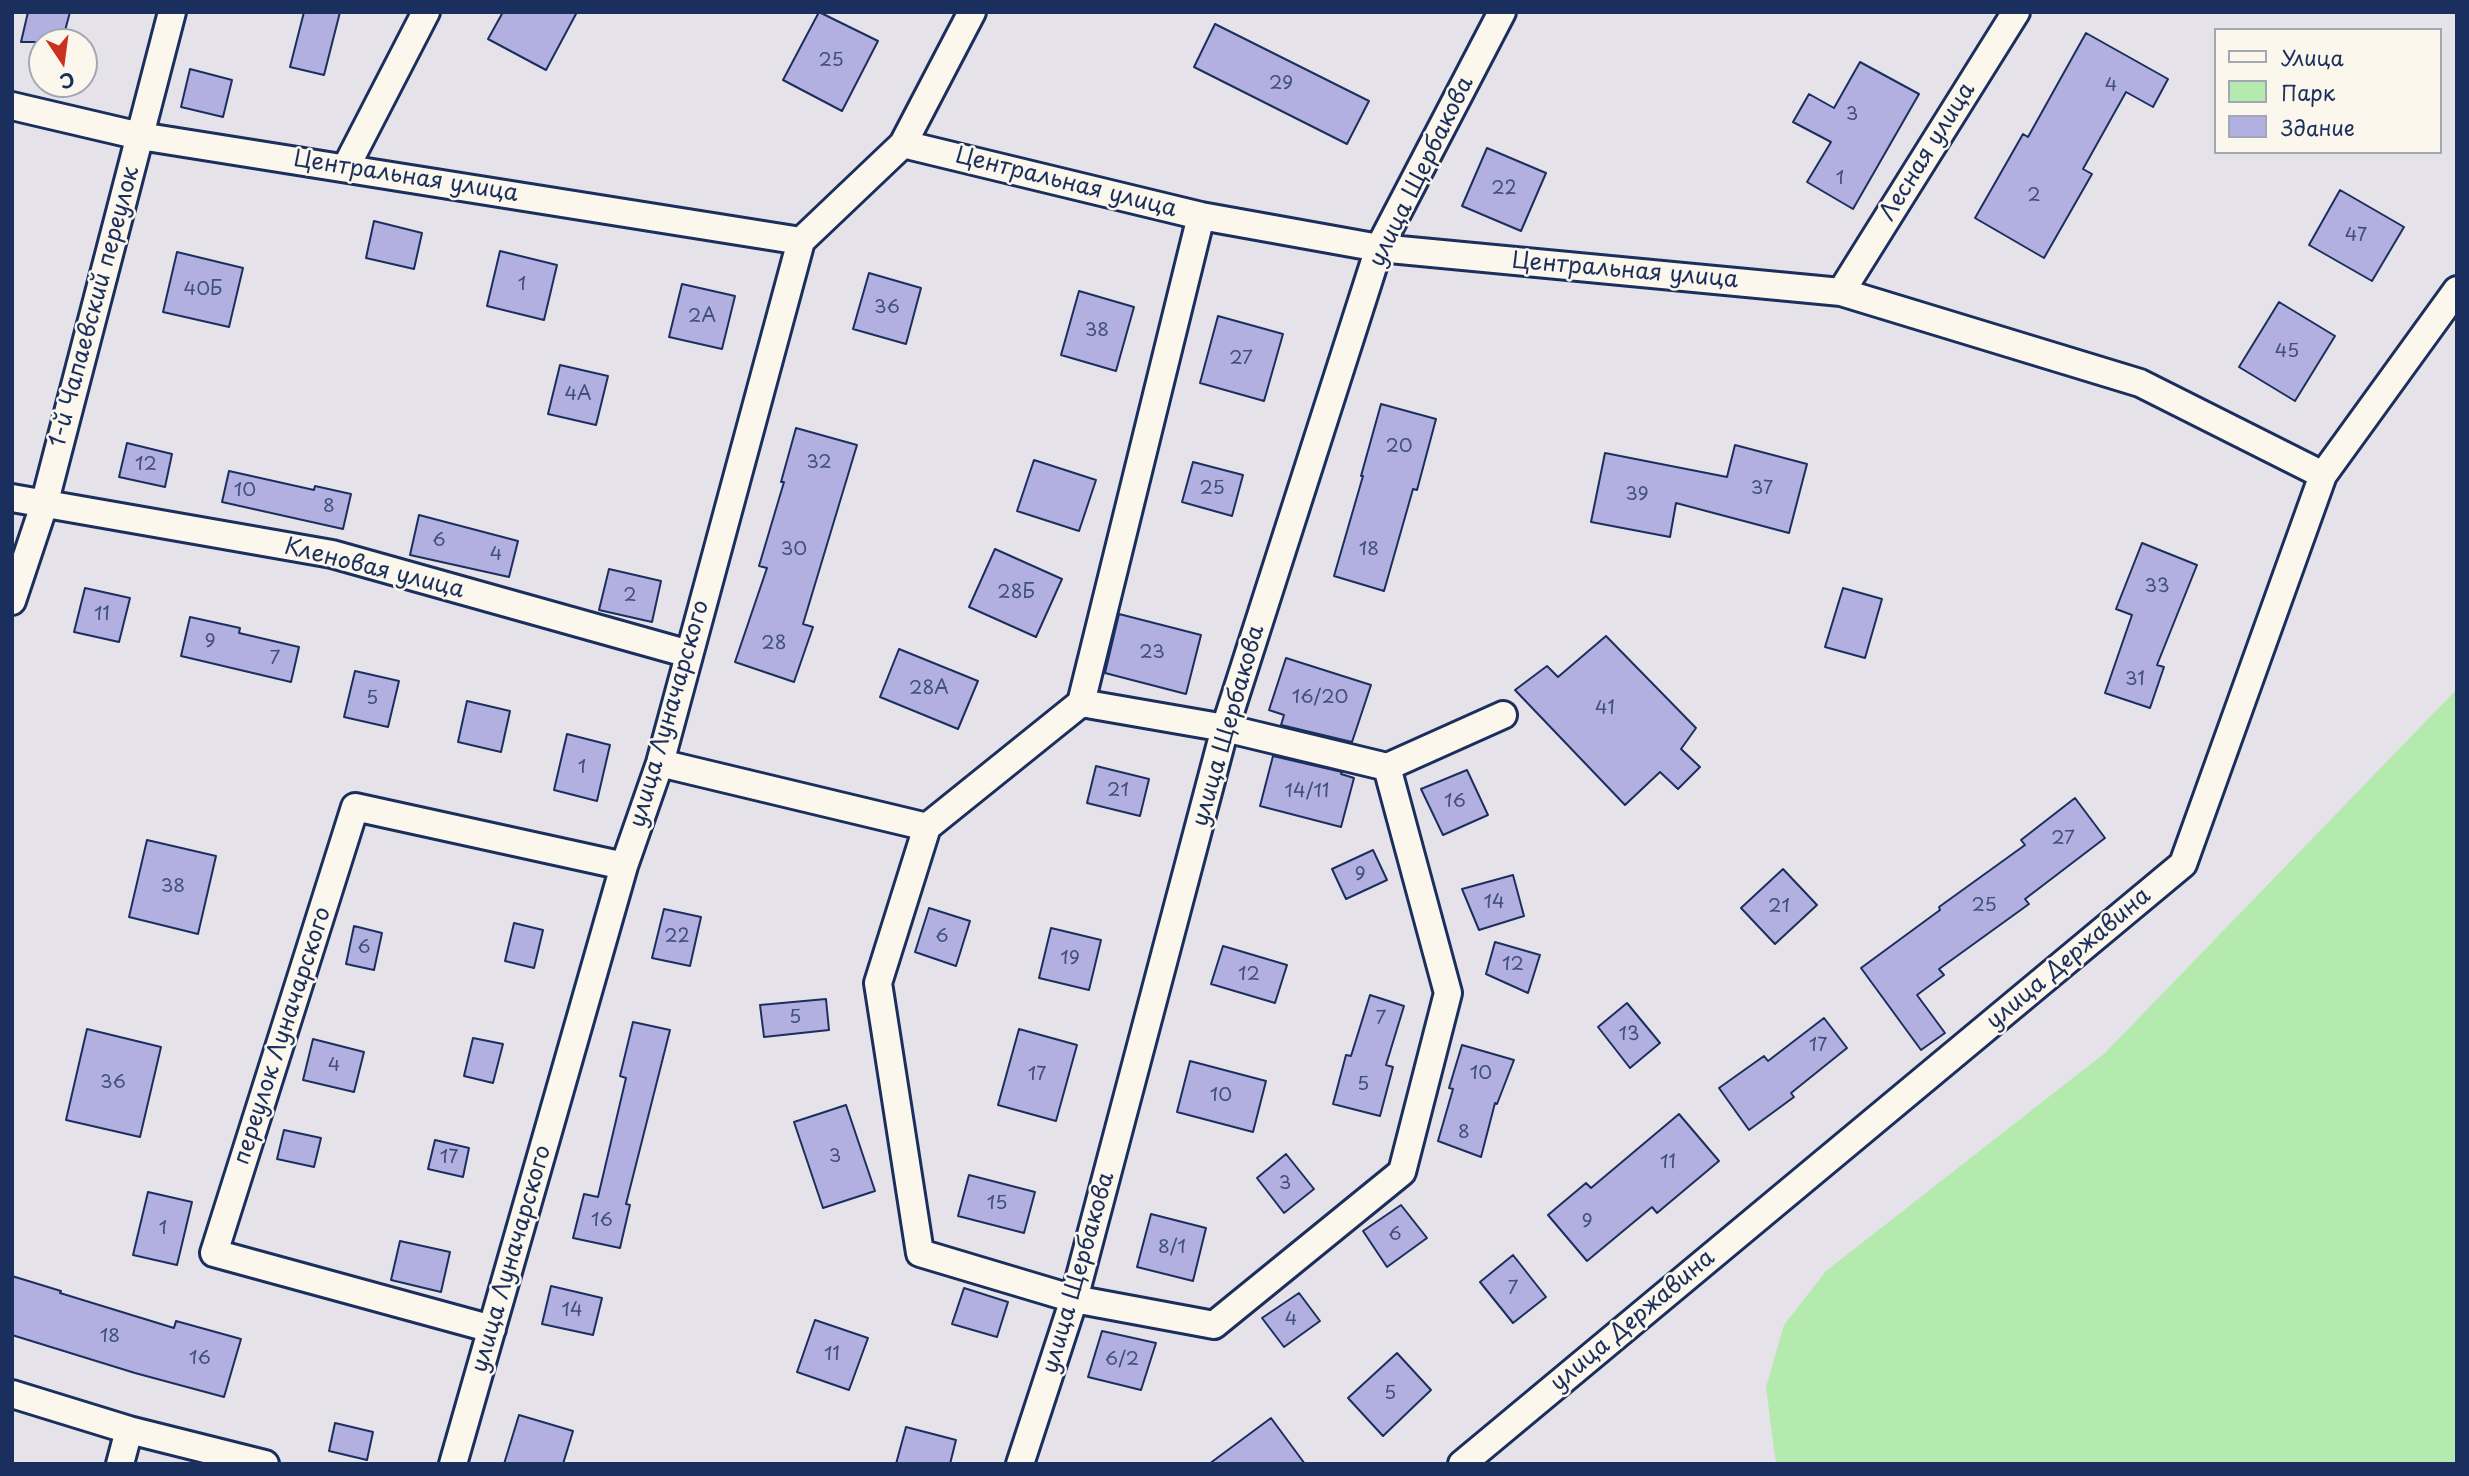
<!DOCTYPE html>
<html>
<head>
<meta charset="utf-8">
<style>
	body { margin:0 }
	#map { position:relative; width:2469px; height:1476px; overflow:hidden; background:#e5e2e9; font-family:"Playpen Sans",sans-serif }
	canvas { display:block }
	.frame { position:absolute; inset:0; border:14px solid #1b2f5e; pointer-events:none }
	.legend { position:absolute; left:2214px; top:28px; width:228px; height:126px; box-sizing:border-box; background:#fbf7ec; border:2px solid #a1a7b3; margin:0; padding:9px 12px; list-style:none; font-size:21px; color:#1b2f5e }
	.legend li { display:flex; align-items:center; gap:14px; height:35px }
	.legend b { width:35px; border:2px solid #a1a7b3 }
	.north { position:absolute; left:28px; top:28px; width:70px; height:70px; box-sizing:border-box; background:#fbf7ec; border:2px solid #a1a7b3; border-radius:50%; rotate:167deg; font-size:19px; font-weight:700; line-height:28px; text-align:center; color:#1b2f5e }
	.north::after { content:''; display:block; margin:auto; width:24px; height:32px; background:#c8321e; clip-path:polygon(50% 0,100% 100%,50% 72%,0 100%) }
</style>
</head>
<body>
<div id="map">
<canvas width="2469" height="1476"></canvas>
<div class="frame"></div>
<ul class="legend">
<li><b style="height:9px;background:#fbf7ec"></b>Улица</li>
<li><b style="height:19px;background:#b4eaad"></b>Парк</li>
<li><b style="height:19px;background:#b2b0e1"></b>Здание</li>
</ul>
<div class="north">С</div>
</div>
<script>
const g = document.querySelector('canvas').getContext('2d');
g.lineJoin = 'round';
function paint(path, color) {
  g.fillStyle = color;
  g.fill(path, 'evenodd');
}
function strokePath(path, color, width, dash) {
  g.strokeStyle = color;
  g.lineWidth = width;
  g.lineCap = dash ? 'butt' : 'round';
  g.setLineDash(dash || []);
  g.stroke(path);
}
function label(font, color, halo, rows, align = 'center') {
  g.font = font + ' "Playpen Sans",sans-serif';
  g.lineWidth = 5;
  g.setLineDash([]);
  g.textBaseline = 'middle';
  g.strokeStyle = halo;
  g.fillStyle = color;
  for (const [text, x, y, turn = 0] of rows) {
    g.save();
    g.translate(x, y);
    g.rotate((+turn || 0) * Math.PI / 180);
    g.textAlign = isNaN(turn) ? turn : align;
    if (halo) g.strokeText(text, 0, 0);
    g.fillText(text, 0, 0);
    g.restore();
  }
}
const green = new Path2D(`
	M 2457,689 L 2457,1464 L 1776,1464 L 1766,1387 L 1784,1325 L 1826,1271 L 2105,1053 Z`);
const building = new Path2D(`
	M 28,12 L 70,12 L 62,42 L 21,42 Z
	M 304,12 L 340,12 L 324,75 L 290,67 Z
	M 503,12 L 577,12 L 546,70 L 488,39 Z
	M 819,12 L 878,41 L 842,111 L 783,80 Z
	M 1215,24 L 1369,101 L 1347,144 L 1194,67 Z
	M 2086,33 L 2168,79 L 2153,107 L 2126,92 L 2083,169 L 2092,174 L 2044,258 L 1975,218 L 2023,134 L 2028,137 Z
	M 1860,62 L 1919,94 L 1853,209 L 1807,182 L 1831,142 L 1793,122 L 1809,94 L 1834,108 Z
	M 190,69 L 232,80 L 223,117 L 181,107 Z
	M 1487,148 L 1546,173 L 1521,231 L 1462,206 Z
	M 2340,190 L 2404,227 L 2372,281 L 2309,245 Z
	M 374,221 L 422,233 L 414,269 L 366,258 Z
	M 500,251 L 557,265 L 544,320 L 487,306 Z
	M 177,252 L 243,268 L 229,327 L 163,312 Z
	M 869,273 L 921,288 L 906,344 L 853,329 Z
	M 682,284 L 735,296 L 722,349 L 669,337 Z
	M 1079,291 L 1134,307 L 1116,371 L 1061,355 Z
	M 2279,302 L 2335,336 L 2295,401 L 2239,367 Z
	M 1218,316 L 1283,334 L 1264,401 L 1200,383 Z
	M 560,365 L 608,376 L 596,425 L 548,414 Z
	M 1381,404 L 1436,419 L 1417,490 L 1413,489 L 1384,591 L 1334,576 L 1363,476 L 1361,476 Z
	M 796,428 L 857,445 L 803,624 L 813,627 L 794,682 L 735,662 L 767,568 L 759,566 L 784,482 L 781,482 Z
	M 127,443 L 172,454 L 165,487 L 119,477 Z
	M 1735,445 L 1807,464 L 1789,533 L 1676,503 L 1670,537 L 1591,522 L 1605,453 L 1727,477 Z
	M 1034,460 L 1096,480 L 1079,531 L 1017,511 Z
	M 1193,462 L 1243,475 L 1232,516 L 1182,502 Z
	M 229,471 L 314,490 L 315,486 L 351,494 L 343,529 L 222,502 Z
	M 419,515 L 518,541 L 509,577 L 410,555 Z
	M 2142,543 L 2197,565 L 2157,665 L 2164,667 L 2150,708 L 2105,693 L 2132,615 L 2116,609 Z
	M 995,549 L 1062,579 L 1036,637 L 969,607 Z
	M 609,569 L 661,581 L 652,622 L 599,610 Z
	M 85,588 L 130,598 L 119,642 L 74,632 Z
	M 1843,588 L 1882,599 L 1865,658 L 1825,647 Z
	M 1119,614 L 1201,635 L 1186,694 L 1105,673 Z
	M 190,617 L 240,628 L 239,633 L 299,647 L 291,682 L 181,656 Z
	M 1606,636 L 1696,728 L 1681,749 L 1700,767 L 1678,789 L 1660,772 L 1625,805 L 1515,690 L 1547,666 L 1558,677 Z
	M 899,649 L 978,681 L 958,729 L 880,697 Z
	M 1286,658 L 1371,685 L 1352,742 L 1281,725 L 1284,715 L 1269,710 Z
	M 355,671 L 399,681 L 388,727 L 344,717 Z
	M 467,701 L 510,711 L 501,752 L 458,742 Z
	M 567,734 L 610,745 L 597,801 L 554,790 Z
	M 1273,756 L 1342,772 L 1341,774 L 1354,778 L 1341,827 L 1260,806 Z
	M 1096,766 L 1149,779 L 1140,816 L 1087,803 Z
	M 1467,770 L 1488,815 L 1443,835 L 1421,789 Z
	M 2075,798 L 2105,838 L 2025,899 L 2029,904 L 1939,969 L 1944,975 L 1917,995 L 1945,1033 L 1921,1050 L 1861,968 L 1940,910 L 1939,907 L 2025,845 L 2021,840 Z
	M 147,840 L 216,856 L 198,934 L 129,917 Z
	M 1373,850 L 1387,880 L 1346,899 L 1332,869 Z
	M 1783,869 L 1817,905 L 1775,944 L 1741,908 Z
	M 1513,875 L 1524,916 L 1479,930 L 1462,889 Z
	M 929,908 L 970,921 L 956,966 L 915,952 Z
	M 664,909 L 701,917 L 690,966 L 652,958 Z
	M 514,923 L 543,930 L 534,968 L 505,961 Z
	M 354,926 L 382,933 L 374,970 L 346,964 Z
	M 1051,928 L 1101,940 L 1089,990 L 1039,978 Z
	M 1495,942 L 1540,955 L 1528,993 L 1486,974 Z
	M 1223,946 L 1287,965 L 1275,1003 L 1211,984 Z
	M 1370,995 L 1404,1006 L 1386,1065 L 1393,1067 L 1380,1116 L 1333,1104 L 1346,1055 L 1351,1056 Z
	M 826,999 L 829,1030 L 764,1037 L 760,1005 Z
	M 1627,1003 L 1660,1043 L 1630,1068 L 1598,1027 Z
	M 1824,1018 L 1847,1048 L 1791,1093 L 1794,1097 L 1749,1130 L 1719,1088 L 1764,1056 L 1768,1061 Z
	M 633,1022 L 670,1030 L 626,1204 L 630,1205 L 620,1248 L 573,1238 L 584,1194 L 598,1197 L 626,1078 L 620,1076 Z
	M 87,1029 L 161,1047 L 140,1137 L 66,1120 Z
	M 1019,1029 L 1077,1045 L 1056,1121 L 998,1105 Z
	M 473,1038 L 503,1044 L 493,1083 L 464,1076 Z
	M 313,1039 L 364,1052 L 354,1092 L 303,1080 Z
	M 1462,1045 L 1514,1060 L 1497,1104 L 1495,1103 L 1481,1157 L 1438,1141 L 1453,1089 L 1449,1088 Z
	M 1190,1061 L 1266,1081 L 1253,1132 L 1177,1112 Z
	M 846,1105 L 875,1191 L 823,1208 L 794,1122 Z
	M 1679,1114 L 1719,1161 L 1657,1213 L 1652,1207 L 1587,1261 L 1548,1215 L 1586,1183 L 1591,1188 Z
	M 284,1130 L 321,1138 L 314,1167 L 277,1159 Z
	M 435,1140 L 469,1148 L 463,1177 L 428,1169 Z
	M 1286,1154 L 1314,1189 L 1284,1213 L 1257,1178 Z
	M 969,1175 L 1035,1192 L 1024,1233 L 958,1216 Z
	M 148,1192 L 192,1202 L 177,1265 L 133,1255 Z
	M 1401,1205 L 1427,1238 L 1387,1267 L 1363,1231 Z
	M 1151,1214 L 1206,1228 L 1193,1281 L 1137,1267 Z
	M 400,1241 L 450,1252 L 441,1292 L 391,1280 Z
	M 1513,1255 L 1546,1297 L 1513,1323 L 1480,1282 Z
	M 12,1276 L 61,1291 L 60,1293 L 174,1328 L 176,1321 L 241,1339 L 224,1397 L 135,1373 L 12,1335 Z
	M 551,1286 L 602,1298 L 593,1335 L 542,1324 Z
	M 964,1288 L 1008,1302 L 997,1337 L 952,1324 Z
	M 1299,1293 L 1320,1321 L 1284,1347 L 1262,1318 Z
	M 815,1320 L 868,1338 L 849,1390 L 797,1372 Z
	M 1102,1331 L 1156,1343 L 1141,1390 L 1088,1377 Z
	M 1397,1353 L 1431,1390 L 1383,1436 L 1348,1398 Z
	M 519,1415 L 573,1431 L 563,1464 L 504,1464 Z
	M 1271,1418 L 1305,1464 L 1209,1464 Z
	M 335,1423 L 373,1432 L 367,1460 L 329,1451 Z
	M 906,1427 L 956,1440 L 950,1464 L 896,1464 Z`);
const street = new Path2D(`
	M 12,106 L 140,136 L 801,241
	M 903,144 L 1201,216 L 1379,248 L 1841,292 L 2140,383 L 2323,475
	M 346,167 L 426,12
	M 1841,292 L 2016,12
	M 12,498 L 332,554 L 689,654
	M 12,601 L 44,505 L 172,12
	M 1081,703 L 1225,728 L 1387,767 L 1448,993 L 1402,1172 L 1214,1325 L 1074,1299 L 920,1253 L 878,983 L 927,827 Z
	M 1081,703 L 1201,216
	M 660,763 L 927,827
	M 1387,767 L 1503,715
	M 492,1329 L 214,1253 L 355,807 L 624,866
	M 12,1394 L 129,1430 L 265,1464
	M 120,1464 L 129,1430
	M 453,1464 L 624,866 L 660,763 L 801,241 L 903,144 L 972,12
	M 1020,1464 L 1074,1299 L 1225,728 L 1379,248 L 1502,12
	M 1462,1464 L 2183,864 L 2323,475 L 2457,290`);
const numberNames = [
	["25",831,61],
	["29",1281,84],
	["4",2111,86],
	["3",1852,115],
	["1",1840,179],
	["22",1504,189],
	["2",2034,196],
	["47",2356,236],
	["1",522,285],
	["40Б",203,290],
	["36",887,308],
	["2А",702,317],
	["38",1097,331],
	["45",2287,352],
	["27",1241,359],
	["4А",578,395],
	["20",1399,447],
	["32",819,463],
	["12",146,465],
	["25",1212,489],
	["37",1762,489],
	["10",245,491],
	["39",1637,495],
	["8",329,507],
	["6",439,541],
	["30",794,550],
	["18",1369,550],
	["4",496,555],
	["33",2157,587],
	["28Б",1016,593],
	["2",630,596],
	["11",102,615],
	["9",210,642],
	["28",774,644],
	["23",1152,653],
	["7",275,659],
	["31",2135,680],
	["28А",929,689],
	["16/20",1320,698],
	["5",372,699],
	["41",1605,709],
	["1",582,768],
	["21",1118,791],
	["14/11",1307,792],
	["16",1455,802],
	["27",2063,839],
	["9",1360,875],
	["38",173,887],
	["14",1494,903],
	["25",1984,906],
	["21",1779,907],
	["22",677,937],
	["6",942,937],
	["6",364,948],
	["19",1070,959],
	["12",1513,965],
	["12",1249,975],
	["5",795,1018],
	["7",1381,1019],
	["13",1629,1035],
	["17",1818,1046],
	["4",334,1066],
	["10",1481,1074],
	["17",1037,1075],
	["36",113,1083],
	["5",1363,1085],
	["10",1221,1096],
	["8",1464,1133],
	["3",835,1157],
	["17",449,1158],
	["11",1668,1163],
	["3",1285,1184],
	["15",997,1204],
	["16",602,1221],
	["9",1587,1222],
	["1",163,1229],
	["6",1395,1235],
	["8/1",1172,1248],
	["7",1513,1289],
	["14",572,1311],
	["4",1291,1320],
	["18",110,1337],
	["11",832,1355],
	["16",200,1359],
	["6/2",1122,1360],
	["5",1390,1394]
];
const streetNames = [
	["Лесная улица",1928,152,-58],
	["улица Щербакова",1422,172,-64],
	["Центральная улица",406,177,9],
	["Центральная улица",1066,183,14],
	["Центральная улица",1625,271,5],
	["1-й Чапаевский переулок",95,307,-75],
	["Кленовая улица",374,569,14],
	["улица Луначарского",670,714,-74],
	["улица Щербакова",1229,726,-74],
	["улица Державина",2069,959,-40],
	["переулок Луначарского",283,1036,-72],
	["улица Луначарского",512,1259,-74],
	["улица Щербакова",1079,1273,-74],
	["улица Державина",1633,1321,-40]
];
paint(green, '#b4eaad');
paint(building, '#b2b0e1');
strokePath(building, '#1b2f5e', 2);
strokePath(street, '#1b2f5e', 32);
strokePath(street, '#fbf7ec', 26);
label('19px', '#414f7f', null, numberNames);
label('23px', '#1b2f5e', '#fbf7ec', streetNames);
</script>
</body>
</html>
